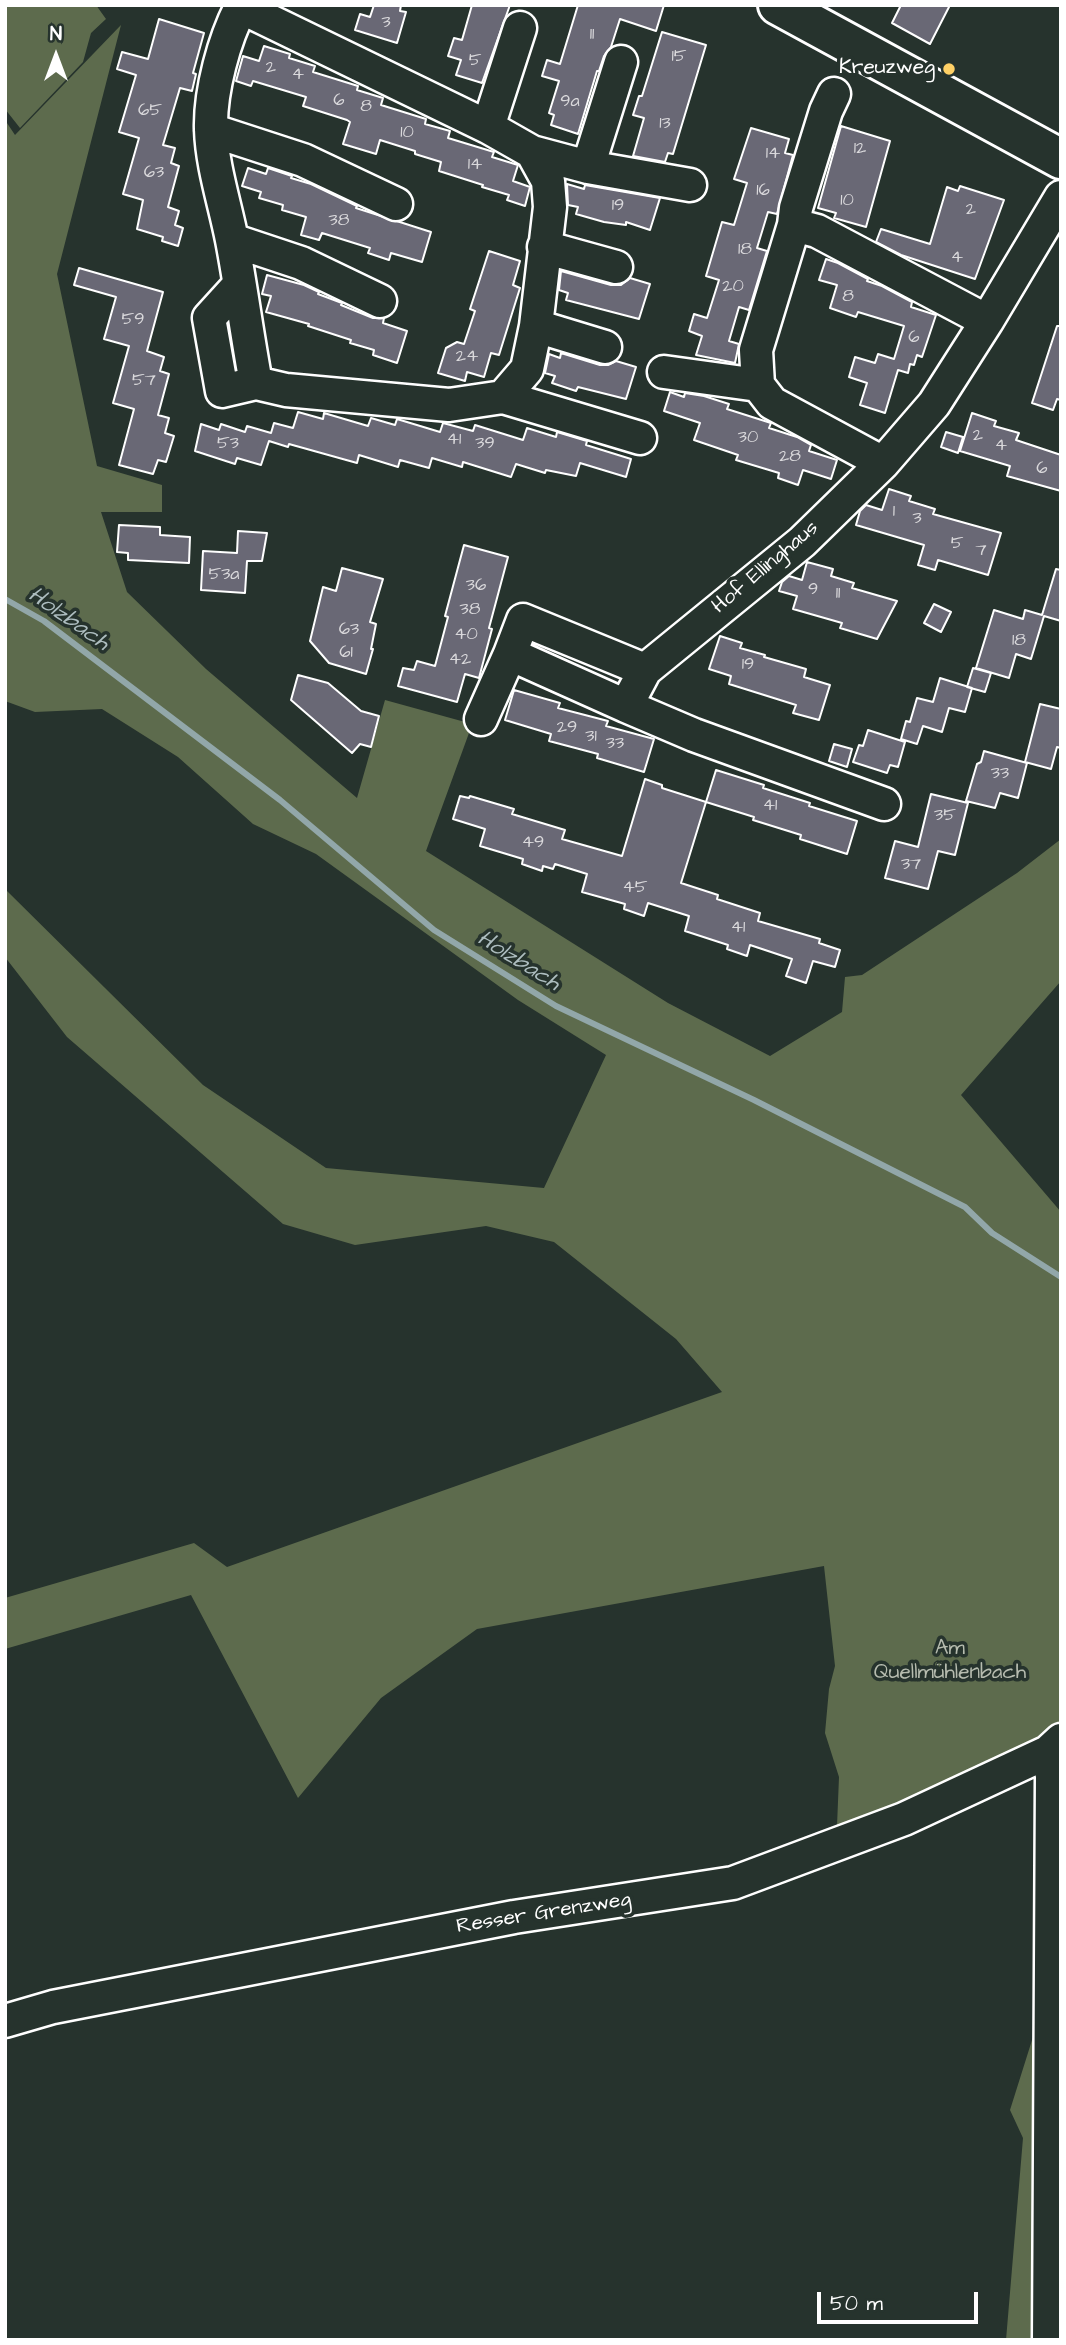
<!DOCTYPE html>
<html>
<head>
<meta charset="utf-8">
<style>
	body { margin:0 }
	#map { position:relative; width:1066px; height:2345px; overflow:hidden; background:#26332d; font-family:"Architects Daughter",sans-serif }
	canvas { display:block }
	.frame { position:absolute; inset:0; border:7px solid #fff; pointer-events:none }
	.north { position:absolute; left:21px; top:21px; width:70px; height:70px; -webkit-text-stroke:5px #26332d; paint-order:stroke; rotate:0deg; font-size:19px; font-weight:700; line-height:28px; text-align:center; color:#fff }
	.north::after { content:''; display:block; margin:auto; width:24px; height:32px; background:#fff; clip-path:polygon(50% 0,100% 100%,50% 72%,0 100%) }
	.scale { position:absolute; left:817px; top:2292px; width:161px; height:32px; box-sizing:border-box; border:4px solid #fff; border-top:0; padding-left:9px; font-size:21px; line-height:24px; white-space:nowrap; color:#fff; -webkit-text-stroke:5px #26332d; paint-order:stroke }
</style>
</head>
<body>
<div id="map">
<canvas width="1066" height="2345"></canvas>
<div class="frame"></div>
<div class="north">N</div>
<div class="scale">50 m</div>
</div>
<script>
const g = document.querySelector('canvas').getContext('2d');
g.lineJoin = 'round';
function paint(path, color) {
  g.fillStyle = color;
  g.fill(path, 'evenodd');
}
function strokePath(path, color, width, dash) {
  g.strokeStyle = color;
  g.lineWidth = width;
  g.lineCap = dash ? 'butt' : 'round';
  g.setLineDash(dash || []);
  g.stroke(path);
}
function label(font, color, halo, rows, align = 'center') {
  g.font = font + ' "Architects Daughter",sans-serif';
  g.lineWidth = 7;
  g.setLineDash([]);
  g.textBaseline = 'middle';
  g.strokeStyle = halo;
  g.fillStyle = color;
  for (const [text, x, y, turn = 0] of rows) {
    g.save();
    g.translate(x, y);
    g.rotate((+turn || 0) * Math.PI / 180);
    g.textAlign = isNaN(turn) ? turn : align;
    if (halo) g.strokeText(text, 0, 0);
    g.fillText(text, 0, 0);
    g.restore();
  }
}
const green = new Path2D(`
	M 5,5 L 96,5 L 106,19 L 91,33 L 83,62 L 20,128 L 5,109 Z
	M 121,25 L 57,274 L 97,466 L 162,485 L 162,512 L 101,512 L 127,592 L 206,669 L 357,798 L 385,700 L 465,722 L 469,733 L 426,851 L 668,1003 L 770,1056 L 842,1012 L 845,977 L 862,975 L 1017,873 L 1061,839 L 1061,981 L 961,1095 L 1061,1212 L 1061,1809 L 1053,1756 L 1026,1767 L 854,1856 L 851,1824 L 837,1826 L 839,1777 L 825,1733 L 829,1689 L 835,1666 L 824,1566 L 477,1629 L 381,1698 L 298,1798 L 191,1595 L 5,1649 L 5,1598 L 194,1543 L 227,1567 L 722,1392 L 676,1339 L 554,1242 L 486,1226 L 355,1245 L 283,1224 L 67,1037 L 5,957 L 5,889 L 203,1085 L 326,1168 L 544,1188 L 606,1055 L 518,1000 L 316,854 L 253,824 L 178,757 L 102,709 L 35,712 L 5,701 L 5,120 L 15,135 Z
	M 1061,1948 L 1061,2340 L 1006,2340 L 1023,2138 L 1010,2110 Z`);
const stream = new Path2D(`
	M 5,599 L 44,621 L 280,800 L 434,930 L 556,1006 L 754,1100 L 965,1207 L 992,1233 L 1061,1277`);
const building = new Path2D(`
	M 374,5 L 401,5 L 400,11 L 406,12 L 397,43 L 355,30 L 360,14 L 370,17 Z
	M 472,5 L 510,5 L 482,83 L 456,75 L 461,60 L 448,56 L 454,38 L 462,40 Z
	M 578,5 L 664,5 L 656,31 L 620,19 L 611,47 L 604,56 L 599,71 L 597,71 L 578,134 L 551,125 L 554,115 L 549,113 L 559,81 L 542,76 L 547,60 L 560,64 Z
	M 901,5 L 950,5 L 930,44 L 892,23 Z
	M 159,19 L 204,33 L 193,73 L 196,74 L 192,91 L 180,88 L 163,145 L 175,148 L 171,163 L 179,166 L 168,207 L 179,211 L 175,225 L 183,228 L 178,246 L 162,241 L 163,237 L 137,229 L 143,200 L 123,194 L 139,138 L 119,132 L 136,75 L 117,69 L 122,52 L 148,59 Z
	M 662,32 L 706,45 L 673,154 L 668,153 L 665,162 L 633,156 L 644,118 L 633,115 L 639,96 L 642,96 Z
	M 264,46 L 290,54 L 289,58 L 315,66 L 313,72 L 358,86 L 357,90 L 383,98 L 381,105 L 426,119 L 425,124 L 450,131 L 448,138 L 494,152 L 492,157 L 518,165 L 513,181 L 530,187 L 525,206 L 507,200 L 509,195 L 482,187 L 483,185 L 439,171 L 441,162 L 415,154 L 415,151 L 380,140 L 376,154 L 343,144 L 350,122 L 347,120 L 303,106 L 306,97 L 253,81 L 251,86 L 236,81 L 243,56 L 259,61 Z
	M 841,126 L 890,141 L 866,227 L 834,218 L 836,213 L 818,208 Z
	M 751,128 L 789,139 L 785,153 L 793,155 L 777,214 L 768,212 L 757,248 L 767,251 L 749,310 L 739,307 L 729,341 L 739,344 L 735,363 L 696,355 L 702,336 L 689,331 L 694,314 L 707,318 L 719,280 L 706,276 L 722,222 L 734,225 L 747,183 L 734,179 Z
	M 248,168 L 266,174 L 268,168 L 292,176 L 291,178 L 311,184 L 357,206 L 356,208 L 431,232 L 422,262 L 391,253 L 389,260 L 368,253 L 370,248 L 322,233 L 319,240 L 301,235 L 306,217 L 282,210 L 283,205 L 259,198 L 261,192 L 242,186 Z
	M 567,184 L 584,189 L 585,185 L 660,198 L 650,230 L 626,222 L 626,225 L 604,222 L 576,214 L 578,207 L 568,205 Z
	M 960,186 L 1004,200 L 975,279 L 901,255 L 876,242 L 881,229 L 930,244 L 947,187 L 958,191 Z
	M 489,251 L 520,261 L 513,285 L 520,288 L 499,355 L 491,353 L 484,377 L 467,372 L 465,381 L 438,373 L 446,348 L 457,342 L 464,344 L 475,311 L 470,309 Z
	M 826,259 L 838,263 L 868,279 L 867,281 L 882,286 L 912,302 L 911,307 L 936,315 L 922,357 L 917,355 L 914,365 L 910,364 L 908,373 L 898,370 L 885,413 L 860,405 L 867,383 L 849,377 L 855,357 L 875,363 L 878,354 L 894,359 L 904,326 L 858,312 L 856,317 L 830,308 L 837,285 L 819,280 Z
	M 79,268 L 163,292 L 147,351 L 164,357 L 160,371 L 169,374 L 158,415 L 169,418 L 165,433 L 174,436 L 166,462 L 158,460 L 153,474 L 119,465 L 134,409 L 113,403 L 129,346 L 104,339 L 116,297 L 74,285 Z
	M 561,271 L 611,285 L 621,285 L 630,278 L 650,284 L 639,319 L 566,300 L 568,293 L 559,290 Z
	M 267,275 L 304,285 L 319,292 L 318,294 L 342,303 L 341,305 L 373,318 L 384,318 L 383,323 L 407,331 L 397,363 L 373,355 L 374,350 L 350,343 L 351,340 L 308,326 L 309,324 L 266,312 L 271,296 L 262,294 Z
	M 1057,326 L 1061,326 L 1061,400 L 1057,399 L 1053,410 L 1032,403 Z
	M 561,353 L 600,365 L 608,365 L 616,361 L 636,367 L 626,399 L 578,387 L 576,391 L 552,383 L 555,376 L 545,373 L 549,354 L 560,358 Z
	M 670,392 L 684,397 L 685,393 L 704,396 L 729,404 L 727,409 L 771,423 L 769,428 L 797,437 L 811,445 L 809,451 L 837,460 L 831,479 L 803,470 L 798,485 L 778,478 L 779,473 L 736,460 L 738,455 L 694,440 L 700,423 L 664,411 Z
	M 298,412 L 323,419 L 324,413 L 368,426 L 371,418 L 395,425 L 397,419 L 440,432 L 443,423 L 473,431 L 475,425 L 523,440 L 527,428 L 556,437 L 557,432 L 587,441 L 586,445 L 631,459 L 626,477 L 580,463 L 576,476 L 546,470 L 545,473 L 516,464 L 511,477 L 463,462 L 462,467 L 432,458 L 429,468 L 400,460 L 398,467 L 359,455 L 357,463 L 289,444 L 288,447 L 269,441 L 261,465 L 237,458 L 235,464 L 195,451 L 201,424 L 219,430 L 221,424 L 245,432 L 247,426 L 271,433 L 274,423 L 293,428 Z
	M 972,413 L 996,421 L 994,426 L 1019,433 L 1016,440 L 1061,455 L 1061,491 L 1007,476 L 1010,466 L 960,451 Z
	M 946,432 L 963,437 L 958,453 L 941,447 Z
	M 889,489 L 911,496 L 909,501 L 935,509 L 933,514 L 1001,533 L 988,575 L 938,560 L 935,570 L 918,565 L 924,545 L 856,525 L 860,511 L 866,505 L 882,510 Z
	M 119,525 L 160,527 L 160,535 L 190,537 L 189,563 L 128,560 L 128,553 L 117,552 Z
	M 238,531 L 267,533 L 262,561 L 247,561 L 245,593 L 201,590 L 203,551 L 237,553 Z
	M 464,545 L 508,557 L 489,628 L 492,629 L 479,678 L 465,674 L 457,702 L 398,686 L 403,668 L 414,670 L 417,661 L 435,666 L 448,617 L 445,616 Z
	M 807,562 L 833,569 L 831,576 L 854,583 L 852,588 L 897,601 L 877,639 L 840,628 L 842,623 L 793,609 L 797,596 L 779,591 L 782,582 L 789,576 L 802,580 Z
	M 342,568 L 383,579 L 370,622 L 376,624 L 371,649 L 373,649 L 366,674 L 329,663 L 310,641 L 323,587 L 336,591 Z
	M 1056,569 L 1061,570 L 1061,621 L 1044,616 L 1031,659 L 1016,654 L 1009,678 L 976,668 L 994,610 L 1023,619 L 1025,610 L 1042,615 Z
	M 934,604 L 951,612 L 941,632 L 924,623 Z
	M 720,636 L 742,643 L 740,648 L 765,655 L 764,657 L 806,669 L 804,677 L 830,685 L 819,720 L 793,713 L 796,705 L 729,684 L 731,676 L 709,669 Z
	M 973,668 L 991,673 L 985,692 L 967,687 Z
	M 298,675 L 328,683 L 361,711 L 379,716 L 371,747 L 360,744 L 352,753 L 291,700 Z
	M 940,678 L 972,688 L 965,712 L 949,708 L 942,732 L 923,726 L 917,744 L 901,739 L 906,721 L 910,722 L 917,698 L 933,702 Z
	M 514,690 L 560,703 L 558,708 L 608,721 L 606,726 L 654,739 L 644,772 L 597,758 L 598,754 L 549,741 L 551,734 L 505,720 Z
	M 1040,704 L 1061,709 L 1061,748 L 1057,747 L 1051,769 L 1025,762 Z
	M 868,730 L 905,742 L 898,767 L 890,765 L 887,773 L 853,762 L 859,745 L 863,746 Z
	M 834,744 L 852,749 L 847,767 L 829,761 Z
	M 984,751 L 1027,763 L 1018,798 L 1000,793 L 995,808 L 966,801 L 977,764 L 981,762 Z
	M 716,770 L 764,785 L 763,788 L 810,803 L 809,806 L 857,821 L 847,854 L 800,839 L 801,835 L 753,820 L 754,817 L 706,802 L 681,883 L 718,895 L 717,899 L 760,913 L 758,921 L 820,939 L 819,943 L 840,950 L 835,967 L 813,961 L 806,983 L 786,976 L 792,959 L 750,945 L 747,956 L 727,949 L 728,945 L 685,931 L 689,916 L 648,903 L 644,916 L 624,909 L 625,904 L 582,892 L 587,874 L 555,864 L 553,869 L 543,866 L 542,871 L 522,864 L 523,859 L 480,846 L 485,829 L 453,819 L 460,796 L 469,798 L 470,796 L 514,809 L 512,814 L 565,830 L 562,839 L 622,856 L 645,779 L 662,785 L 662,788 L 706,802 Z
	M 931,794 L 968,803 L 955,855 L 938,851 L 928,889 L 885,878 L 895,841 L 918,847 Z`);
const minor = new Path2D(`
	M 241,7 L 488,127 L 532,152 L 548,181 L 550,207 L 536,326 L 527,369 L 503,397 L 449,405 L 286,390 L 256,383
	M 488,127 L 520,28
	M 211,130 L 303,160 L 396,204
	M 532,152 L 588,167 L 690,185
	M 588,167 L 621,62
	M 794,225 L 796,208 L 826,111 L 834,94
	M 232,240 L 301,263 L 380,301
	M 544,247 L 616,267
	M 239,285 L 209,318 L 222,391 L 256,383 C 247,335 241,287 232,240 C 225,204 212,166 211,129 C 210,91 224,39 242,5
	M 536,326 L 605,347
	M 664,372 L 758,385
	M 503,397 L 640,438
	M 883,463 L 772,403 L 758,385 L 756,350 L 794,225 L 817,231 L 987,321
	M 645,670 L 523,620 L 510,654 L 626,706 L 645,670 L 802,542 L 883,463 L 934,404 L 987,321 L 1061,197
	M 626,706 L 694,735 L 884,804
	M 481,719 L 510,654
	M 1048,1752 L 1052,1776 L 1049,2340
	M 5,2021 L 53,2007 L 514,1917 L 733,1883 L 904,1819 L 1048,1752 L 1061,1740`);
const major = new Path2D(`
	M 778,5 L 1061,159`);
const markers = [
	[949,69,7,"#ffd166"]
];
const numberNames = [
	["3",386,23],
	["11",592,35],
	["15",679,57],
	["5",475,61],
	["2",271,68],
	["4",298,75],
	["6",339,101],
	["9a",570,102],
	["8",366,107],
	["65",150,111],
	["13",665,124],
	["10",407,133],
	["12",860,149],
	["14",773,154],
	["14",475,165],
	["63",154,173],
	["16",763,191],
	["10",847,201],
	["19",618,206],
	["2",971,210],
	["38",339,221],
	["18",745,250],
	["4",957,258],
	["20",733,287],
	["8",848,297],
	["59",133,320],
	["6",914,338],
	["24",467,357],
	["57",144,381],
	["2",978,436],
	["30",748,438],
	["41",454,440],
	["53",228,444],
	["39",485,444],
	["4",1001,446],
	["28",790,457],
	["6",1042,469],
	["1",894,512],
	["3",917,519],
	["5",957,544],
	["7",981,551],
	["53a",224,575],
	["36",476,586],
	["9",813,590],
	["11",838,594],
	["38",470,610],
	["63",349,630],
	["40",466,635],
	["18",1019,641],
	["61",346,653],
	["42",460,660],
	["19",748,665],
	["29",567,728],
	["31",591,737],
	["33",615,744],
	["33",1000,774],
	["41",770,806],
	["35",945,816],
	["49",533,843],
	["37",911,865],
	["45",635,888],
	["41",738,928]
];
const poiNames = [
	["Kreuzweg",935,69]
];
const streetNames = [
	["Hof Ellinghaus",766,568,-40],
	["Resser Grenzweg",544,1914,-9]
];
const parkNames = [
	["Am",950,1650],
	["Quellmühlenbach",950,1674]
];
const waterNames = [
	["Holzbach",68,620,35],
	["Holzbach",518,962,32]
];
paint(green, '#5d6b4d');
strokePath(stream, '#92a7a9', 6);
paint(building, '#696875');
strokePath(building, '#fff', 2);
strokePath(minor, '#fff', 37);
strokePath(major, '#fff', 44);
strokePath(minor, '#26332d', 32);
strokePath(major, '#26332d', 38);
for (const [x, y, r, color] of markers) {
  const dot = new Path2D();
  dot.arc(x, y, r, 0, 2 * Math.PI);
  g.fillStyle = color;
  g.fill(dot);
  strokePath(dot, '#26332d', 2.5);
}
label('18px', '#dad9dc', null, numberNames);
label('21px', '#fff', '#26332d', poiNames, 'right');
label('21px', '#fff', '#26332d', streetNames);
label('21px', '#b6bcaf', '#26332d', parkNames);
label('italic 23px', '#adbdbf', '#26332d', waterNames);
</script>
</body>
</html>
